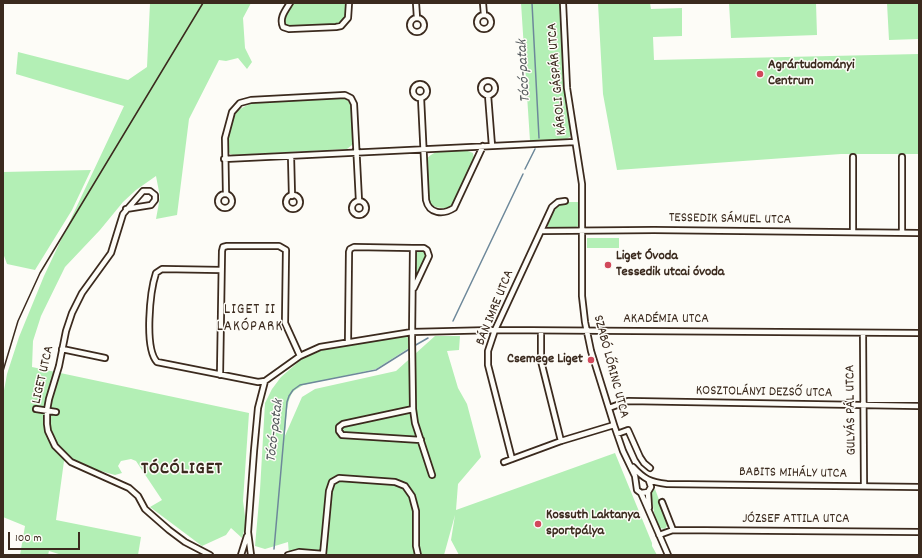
<!DOCTYPE html>
<html>
<head>
<meta charset="utf-8">
<style>
	body { margin:0 }
	#map { position:relative; width:922px; height:558px; overflow:hidden; background:#fdfcf7; font-family:Dekko,sans-serif }
	canvas { display:block }
	.frame { position:absolute; inset:0; border:4px solid #3b2a1e; pointer-events:none }
	.scale { position:absolute; left:8px; top:532px; width:72px; height:18px; box-sizing:border-box; border:2px solid #3b2a1e; border-top:0; padding-left:5px; font-size:12px; line-height:14px; white-space:nowrap; color:#3b2a1e; -webkit-text-stroke:3px #fdfcf7; paint-order:stroke }
</style>
</head>
<body>
<div id="map">
<canvas width="922" height="558"></canvas>
<div class="frame"></div>
<div class="scale">100 m</div>
</div>
<script>
const g = document.querySelector('canvas').getContext('2d');
g.lineJoin = 'round';
function paint(path, color) {
  g.fillStyle = color;
  g.fill(path, 'evenodd');
}
function strokePath(path, color, width, dash) {
  g.strokeStyle = color;
  g.lineWidth = width;
  g.lineCap = dash ? 'butt' : 'round';
  g.setLineDash(dash || []);
  g.stroke(path);
}
function label(font, color, halo, rows, align = 'center') {
  g.font = font + ' Dekko,sans-serif';
  g.lineWidth = 3;
  g.setLineDash([]);
  g.textBaseline = 'middle';
  g.strokeStyle = halo;
  g.fillStyle = color;
  for (const [text, x, y, turn = 0] of rows) {
    g.save();
    g.translate(x, y);
    g.rotate((+turn || 0) * Math.PI / 180);
    g.textAlign = isNaN(turn) ? turn : align;
    if (halo) g.strokeText(text, 0, 0);
    g.fillText(text, 0, 0);
    g.restore();
  }
}
const green = new Path2D(`
	M 150,3 L 251,3 L 243,18 L 245,48 L 252,62 L 247,69 L 238,58 L 226,61 L 219,60 L 189,119 L 177,215 L 156,219 L 160,197 L 156,176 L 136,190 L 123,202 L 100,230 L 65,267 L 41,316 L 33,341 L 32,367 L 249,413 L 243,501 L 246,524 L 242,538 L 231,528 L 226,535 L 202,546 L 150,507 L 162,500 L 136,461 L 131,459 L 121,461 L 118,466 L 122,473 L 115,475 L 64,461 L 56,520 L 141,537 L 138,555 L 62,555 L 49,551 L 48,555 L 20,555 L 25,526 L 3,517 L 3,396 L 7,374 L 19,337 L 44,276 L 124,106 L 16,74 L 18,52 L 128,80 L 147,67 Z
	M 293,3 L 346,3 C 346,12 347,20 337,24 L 290,27 L 286,24 L 284,18 Z
	M 521,3 L 560,3 L 565,91 L 571,134 L 570,137 L 566,139 L 530,141 Z
	M 598,3 L 650,3 L 651,9 L 682,8 L 682,36 L 653,37 L 654,60 L 919,54 L 919,154 L 841,154 L 617,170 L 603,94 Z
	M 729,3 L 816,3 L 817,35 L 731,38 Z
	M 887,3 L 919,3 L 919,39 L 889,40 Z
	M 343,98 C 349,100 350,103 352,109 L 353,142 L 352,145 L 347,149 L 233,155 L 230,154 C 225,145 231,121 236,113 C 240,108 247,105 253,103 Z
	M 465,150 L 473,153 L 474,159 L 453,205 C 448,210 437,208 431,205 L 429,201 L 427,159 C 434,148 454,151 465,150 Z
	M 91,170 L 72,210 L 35,270 L 7,264 L 3,253 L 3,172 Z
	M 572,202 L 579,202 L 578,226 L 574,228 L 548,227 C 546,220 553,208 559,204 C 563,202 568,202 572,202 Z
	M 587,238 L 619,238 L 619,248 L 587,248 Z
	M 418,251 L 425,252 L 426,257 L 416,279 L 416,254 Z
	M 409,334 L 409,348 L 376,369 L 303,385 C 299,388 293,390 291,395 C 285,407 287,425 284,438 L 302,397 L 315,389 L 396,371 L 435,336 L 460,336 L 459,350 L 447,351 L 458,388 L 467,404 L 481,457 L 458,484 L 456,510 L 615,453 L 652,543 L 652,546 L 657,555 L 459,555 L 451,540 L 455,515 L 444,555 L 289,555 L 288,542 L 265,549 L 255,546 L 260,490 L 265,403 L 272,389 L 281,377 L 303,358 L 336,345 Z
	M 655,489 L 667,521 L 668,524 L 665,529 L 659,528 L 655,518 L 651,494 L 651,492 Z`);
const stream = new Path2D(`
	M 532,3 L 539,138
	M 525,169 L 535,149
	M 453,321 L 523,174
	M 414,346 L 428,338
	M 274,549 L 287,402 L 289,396 L 293,390 L 300,385 L 376,370 L 411,348`);
const street = new Path2D(`
	M 290,3 C 285,11 279,18 283,27 L 289,29 L 336,27 L 341,26 L 348,18 L 349,3
	M 416,3 L 417,18
	M 483,3 L 484,15
	M 563,3 L 567,88 L 582,184 L 582,296 L 585,322 L 591,351 L 614,425 L 623,451 L 635,476 L 637,490 L 641,493 L 648,492 L 651,487 L 649,481
	M477 22a7 7 0 1 1 14 0a7 7 0 1 1-14 0Z
	M410 25a7 7 0 1 1 14 0a7 7 0 1 1-14 0Z
	M481 88a7 7 0 1 1 14 0a7 7 0 1 1-14 0Z
	M413 91a7 7 0 1 1 14 0a7 7 0 1 1-14 0Z
	M 488,95 L 492,146
	M 421,98 L 426,200 C 429,214 443,215 454,208 L 483,146
	M 291,156 L 292,196
	M 224,159 L 575,142
	M 226,194 L 225,138 L 232,112 L 240,103 L 251,100 L 345,95 L 351,98 L 354,104 L 359,201
	M218 201a7 7 0 1 1 14 0a7 7 0 1 1-14 0Z
	M286 202a7 7 0 1 1 14 0a7 7 0 1 1-14 0Z
	M352 208a7 7 0 1 1 14 0a7 7 0 1 1-14 0Z
	M 126,209 L 151,205 L 155,200 L 155,195 L 150,191 L 143,191 L 123,214 L 111,253 L 82,293 L 72,313 L 66,331 L 59,366 L 49,399 L 47,410 L 47,424 L 48,431 L 55,446 L 71,462 L 129,488 L 138,496 L 145,509 L 169,530 L 185,542 L 210,555
	M 541,231 L 654,230 L 919,233
	M 853,232 L 853,157
	M 902,233 L 902,157
	M 413,248 L 424,248 L 427,250 L 429,256 L 414,288
	M 221,270 L 162,269 L 156,273 C 150,291 144,348 157,362 L 258,382 L 265,381 L 300,356 L 320,347 L 412,332 L 495,330 L 919,333
	M 541,331 L 541,361 L 561,441
	M 863,333 L 864,486
	M 348,342 L 349,252 L 350,249 L 354,247 L 413,248 L 412,338 L 413,409 L 415,423 L 432,475
	M 62,349 L 105,358
	M 220,375 L 222,251 L 223,247 L 227,246 L 279,246 L 286,250 L 285,323 L 300,356
	M 609,408 L 628,401 L 919,406
	M 36,409 L 56,412
	M 413,409 L 343,424 L 339,427 L 339,431 L 342,435 L 421,440
	M 617,434 L 628,430 L 640,457 L 644,463 L 650,468
	M 512,459 L 488,365 L 488,351 L 495,330 L 552,207 L 558,202 L 565,201
	M 504,462 L 561,441 L 614,425
	M 633,467 C 644,479 650,482 667,484 L 919,487
	M 648,492 L 649,508
	M 641,493 L 668,555
	M 662,502 L 673,530
	M 659,535 L 673,530 L 919,532
	M 241,555 L 247,536
	M 251,555 L 248,532 L 254,451 L 258,408 L 265,381
	M 288,555 L 299,552 L 323,554
	M 323,555 L 329,491 L 332,482 L 339,478 L 395,482 L 405,486 L 412,496 L 416,511 L 416,546 L 418,555`);
const rail = new Path2D(`
	M 3,371 L 18,321 L 40,273 L 203,3`);
const markers = [
	[760,74,4,"#d1495b"],
	[608,265,4,"#d1495b"],
	[591,360,4,"#d1495b"],
	[538,524,4,"#d1495b"]
];
const poiNames = [
	["Agrártudományi",768,66],
	["Centrum",768,82],
	["Liget Óvoda",616,257],
	["Tessedik utcai óvoda",616,273],
	["Csemege Liget",583,360,"right"],
	["Kossuth Laktanya",546,516],
	["sportpálya",546,532]
];
const streetNames = [
	["KÁROLI GÁSPÁR UTCA",558,79,-95],
	["TESSEDIK SÁMUEL UTCA",730,220,1],
	["BÁN IMRE UTCA",496,308,-68],
	["AKADÉMIA UTCA",666,320],
	["SZABÓ LŐRINC UTCA",610,367,75],
	["LIGET UTCA",44,375,-77],
	["KOSZTOLÁNYI DEZSŐ UTCA",764,393,1],
	["GULYÁS PÁL UTCA",852,410,-91],
	["BABITS MIHÁLY UTCA",793,474,1],
	["JÓZSEF ATTILA UTCA",796,520]
];
const waterNames = [
	["Tócó-patak",525,71,-93],
	["Tócó-patak",276,431,-83]
];
const neighbourhoodNames = [
	["LIGET II",250,311],
	["LAKÓPARK",250,328]
];
const districtNames = [
	["TÓCÓLIGET",182,471]
];
paint(green, '#b3efb5');
strokePath(stream, '#6d889a', 1.5);
strokePath(street, '#3b2a1e', 8);
strokePath(street, '#fdfcf7', 4.5);
strokePath(rail, '#3b2a1e', 1.5);
for (const [x, y, r, color] of markers) {
  const dot = new Path2D();
  dot.arc(x, y, r, 0, 2 * Math.PI);
  g.fillStyle = color;
  g.fill(dot);
  strokePath(dot, '#fdfcf7', 1.5);
}
label('bold 14px', '#3b2a1e', '#fdfcf7', poiNames, 'left');
label('14px', '#3b2a1e', '#fdfcf7', streetNames);
label('italic 15px', '#54595c', '#fdfcf7', waterNames);
g.letterSpacing = '1px';
label('15px', '#3b2a1e', '#fdfcf7', neighbourhoodNames);
g.letterSpacing = '0px';
g.letterSpacing = '1px';
label('bold 18px', '#3b2a1e', '#fdfcf7', districtNames);
g.letterSpacing = '0px';
</script>
</body>
</html>
